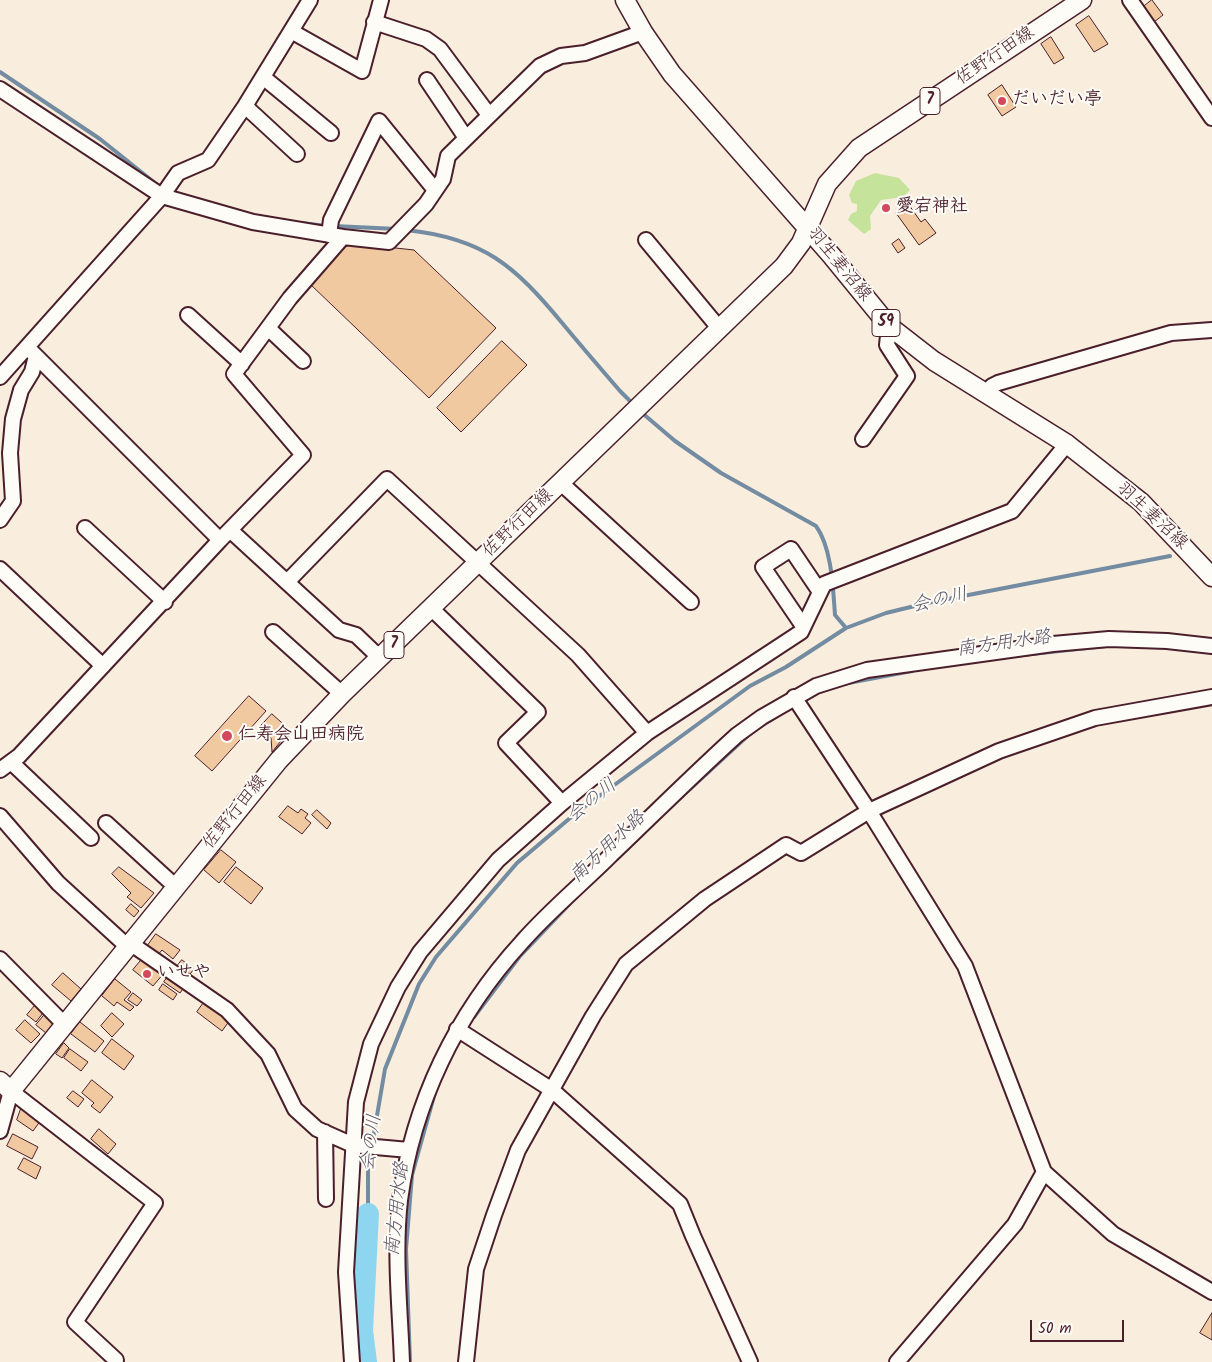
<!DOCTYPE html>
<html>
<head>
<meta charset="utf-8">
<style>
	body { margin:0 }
	#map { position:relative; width:1212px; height:1362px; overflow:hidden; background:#f9eddd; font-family:Kalam,sans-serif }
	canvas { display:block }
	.scale { position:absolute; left:1030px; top:1320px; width:94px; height:22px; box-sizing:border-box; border:2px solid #4a1f2b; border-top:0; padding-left:6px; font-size:15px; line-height:18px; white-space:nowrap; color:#4a1f2b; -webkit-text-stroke:4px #fdfcf7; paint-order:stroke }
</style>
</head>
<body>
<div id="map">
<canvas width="1212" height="1362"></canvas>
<div class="scale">50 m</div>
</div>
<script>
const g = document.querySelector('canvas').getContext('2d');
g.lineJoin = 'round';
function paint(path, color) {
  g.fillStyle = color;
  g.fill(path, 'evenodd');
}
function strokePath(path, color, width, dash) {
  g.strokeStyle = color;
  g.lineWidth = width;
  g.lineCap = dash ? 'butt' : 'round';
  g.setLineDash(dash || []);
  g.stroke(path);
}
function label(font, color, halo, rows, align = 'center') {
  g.font = font + ' Kalam,"Klee One",sans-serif';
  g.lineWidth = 4;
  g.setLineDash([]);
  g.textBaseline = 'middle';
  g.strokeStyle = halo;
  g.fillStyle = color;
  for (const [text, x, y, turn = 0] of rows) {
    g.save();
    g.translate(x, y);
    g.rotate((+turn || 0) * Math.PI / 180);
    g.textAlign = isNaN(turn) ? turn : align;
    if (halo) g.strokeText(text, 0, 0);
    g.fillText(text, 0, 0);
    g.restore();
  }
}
const green = new Path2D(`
	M 875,173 L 899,178 L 910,190 L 903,197 L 881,200 L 870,216 L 871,229 L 864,234 L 848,220 L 851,214 L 857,211 L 857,204 L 852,203 L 849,195 L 856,181 Z`);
const stream = new Path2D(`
	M 0,72 L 100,139 L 160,187
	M 301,223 L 327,226
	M 334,226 L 397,229
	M 406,230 C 484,238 515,266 563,324 C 582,347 601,369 620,391 L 634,405
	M 641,412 L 675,441 L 721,473 L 816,526 C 832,548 833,589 835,615 L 846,628
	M 1013,656 L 1115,645
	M 843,684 L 912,671
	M 666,811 L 753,731 L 777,716
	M 605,870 L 636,840
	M 474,1017 L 520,956 L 578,895
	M 368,1214 L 368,1168 L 385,1069 L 419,984 L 436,957 L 517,863 L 576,813 L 750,686 L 786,667 L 846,628 L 886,613 L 927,603 L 1170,556
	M 410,1362 L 406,1249 L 412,1175 L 436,1089`);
const river = new Path2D(`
	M 366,1362 L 362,1331 L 368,1214`);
const building = new Path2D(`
	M 1152,0 L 1163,15 L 1154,22 L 1142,8 Z
	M 1089,16 L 1108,44 L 1094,52 L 1076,25 Z
	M 1051,37 L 1064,58 L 1054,64 L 1041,44 Z
	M 1002,85 L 1016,107 L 1002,116 L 988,95 Z
	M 909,205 L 921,222 L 925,219 L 936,233 L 919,245 L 896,213 Z
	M 899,239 L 905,248 L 898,253 L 892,244 Z
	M 350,243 L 414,250 L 496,328 L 429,398 L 310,284 Z
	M 502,341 L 527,365 L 461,432 L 437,408 Z
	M 249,696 L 266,711 L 212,771 L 195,756 Z
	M 272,714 L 290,730 L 272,752 L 271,738 L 259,728 Z
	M 288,806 L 298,813 L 301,809 L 308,814 L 305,818 L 311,823 L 302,834 L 279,817 Z
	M 317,810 L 331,823 L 327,829 L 312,815 Z
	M 221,850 L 236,862 L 219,883 L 204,870 Z
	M 119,867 L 154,893 L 141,908 L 127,897 L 131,893 L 112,874 Z
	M 236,867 L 263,888 L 251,904 L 224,882 Z
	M 131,904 L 139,911 L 134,917 L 126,910 Z
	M 156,934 L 180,950 L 173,959 L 162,950 L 157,956 L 146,948 Z
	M 144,957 L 164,973 L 153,986 L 133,970 Z
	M 182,960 L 194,969 L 187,978 L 175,969 Z
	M 63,973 L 81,989 L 71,1001 L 52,985 Z
	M 169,975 L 185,986 L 180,993 L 164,982 Z
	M 115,979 L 131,992 L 124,1000 L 134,1007 L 130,1011 L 117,1002 L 114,1006 L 102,996 Z
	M 163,984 L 177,994 L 173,1000 L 159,990 Z
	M 133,993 L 142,1000 L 137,1006 L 128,1000 Z
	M 205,1001 L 230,1020 L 222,1031 L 197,1012 Z
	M 38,1002 L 46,1009 L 36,1022 L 27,1015 Z
	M 46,1013 L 56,1021 L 46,1033 L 36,1025 Z
	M 112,1013 L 124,1024 L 112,1037 L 101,1026 Z
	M 25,1020 L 40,1034 L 31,1043 L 16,1030 Z
	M 80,1022 L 104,1041 L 95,1052 L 71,1034 Z
	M 112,1039 L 134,1056 L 124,1070 L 102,1053 Z
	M 64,1043 L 69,1048 L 62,1058 L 56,1054 Z
	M 70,1049 L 88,1062 L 81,1071 L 64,1058 Z
	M 92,1080 L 113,1097 L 100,1113 L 91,1106 L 94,1103 L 82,1093 Z
	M 73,1091 L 84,1099 L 78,1107 L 67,1098 Z
	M 22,1106 L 41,1120 L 33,1131 L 17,1120 Z
	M 99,1129 L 116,1144 L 108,1154 L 91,1139 Z
	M 13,1134 L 38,1147 L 32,1159 L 7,1146 Z
	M 24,1158 L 41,1167 L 36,1179 L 18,1169 Z
	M 1212,1313 L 1212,1340 L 1200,1333 Z`);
const minor = new Path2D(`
	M 1130,0 L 1212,118
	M 374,22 L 426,39 L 440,49 L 489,115
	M 291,31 L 362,71 L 381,0
	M 263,77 L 331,133
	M 427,80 L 466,138
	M 0,89 L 162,196 L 253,222 L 343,237 L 290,298 L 234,374 L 303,455 L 220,540
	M 245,106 L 297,154
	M 329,235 L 331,220 L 379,121 L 435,190
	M 343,237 L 389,242 L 426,204 L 443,179 L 448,156 L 540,66 L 561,56 L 585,53 L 643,32
	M 646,240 L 719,328
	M 188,315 L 242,364
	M 268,328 L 303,361
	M 0,377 L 162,196 L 178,173 L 208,160 L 245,106 L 310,0
	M 987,395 L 992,386 L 998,383 L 1171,333 L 1212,330
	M 863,439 L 907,376 L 887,345 L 889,326
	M 561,483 L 691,602
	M 0,520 L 13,501 L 10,453 L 13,419 L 21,390 L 32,372 L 36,356
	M 85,528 L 165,602
	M 230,530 L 339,630 L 356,635 L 380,658
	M 0,569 L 103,666
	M 287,582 L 387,479 L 578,655 L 647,733
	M 432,609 L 538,712 L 506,743 L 562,803
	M 803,626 L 763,567 L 791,549 L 820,592
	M 273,632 L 342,694
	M 794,697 L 869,811 L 965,966 L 1044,1172 L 1113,1234 L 1212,1292
	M 11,762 L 91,838
	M 0,770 L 19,756 L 220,540 L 27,347
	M 0,816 L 58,883 L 128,947
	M 106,823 L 176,887
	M 130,943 L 227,1010 L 268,1054 L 295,1109 L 317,1129 L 353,1145 L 409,1150
	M 0,959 L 65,1025
	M 457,1029 L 552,1090 L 680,1204 L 693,1236 L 750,1362
	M 0,1131 L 11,1091 L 155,1203 L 75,1322 L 116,1360
	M 325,1132 L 326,1199
	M 352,1362 L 346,1272 L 356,1102 L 371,1044 L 398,987 L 420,952 L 498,860 L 562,803 L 647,733 L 801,632 L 824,584 L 1012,511 L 1067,444
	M 402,1362 C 400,1308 394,1254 400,1200 C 413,1103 456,1014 522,942 C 549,911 582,884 611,855 C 653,815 694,774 737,735 L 762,717 L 816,686 L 867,670 L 1053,644 L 1109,639 L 1167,641 L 1212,646
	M 466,1362 L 476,1269 L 494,1215 L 518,1150 L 593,1016 L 626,964 L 705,899 L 786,845 L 801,853 L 869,811 L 999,751 L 1095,718 L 1212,697
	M 897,1362 L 1015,1224 L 1044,1172`);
const major = new Path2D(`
	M 625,0 L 643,32 L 672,74 L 831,255 L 889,326 L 934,361 L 1067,444 L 1141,502 L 1212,577
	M 0,1081 L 11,1091 L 279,760 L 342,694 L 784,266 L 801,243 L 827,184 L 859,148 L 1082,0`);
const markers = [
	[1002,101,5,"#d1495b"],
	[886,208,5,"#d1495b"],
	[227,736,6,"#d1495b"],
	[147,974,5,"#d1495b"]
];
const shields = [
	[930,101,20],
	[886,323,28],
	[394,645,20]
];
const shieldNames = [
	["7",930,101],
	["59",886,323],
	["7",394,645]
];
const streetNames = [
	["佐野行田線",996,57,-34],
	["羽生妻沼線",838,265,51],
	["羽生妻沼線",1151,517,43],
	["佐野行田線",519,524,-44],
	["佐野行田線",236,813,-51]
];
const poiNames = [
	["だいだい亭",1012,101],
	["愛宕神社",896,208],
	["仁寿会山田病院",238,736],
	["いせや",157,974]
];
const waterNames = [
	["会の川",940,602,-13],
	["南方用水路",1004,645,-8],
	["会の川",593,802,-39],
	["南方用水路",609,848,-43],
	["会の川",373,1143,-82],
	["南方用水路",399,1209,-84]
];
paint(green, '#c5e39b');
strokePath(stream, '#738ca1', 4);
strokePath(river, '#8ed5ef', 22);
paint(building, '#f1c9a1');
strokePath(building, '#4a1f2b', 1);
strokePath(minor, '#4a1f2b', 18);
strokePath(major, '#4a1f2b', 21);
strokePath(minor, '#fdfcf7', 14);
strokePath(major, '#fdfcf7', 18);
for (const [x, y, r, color] of markers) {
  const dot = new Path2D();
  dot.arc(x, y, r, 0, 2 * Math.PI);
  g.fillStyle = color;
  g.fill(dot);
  strokePath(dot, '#fdfcf7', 2);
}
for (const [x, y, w] of shields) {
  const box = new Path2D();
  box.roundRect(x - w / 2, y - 13.5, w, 27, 4);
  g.fillStyle = '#fdfcf7';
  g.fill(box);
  strokePath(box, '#4a1f2b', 1);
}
label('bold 16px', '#4a1f2b', null, shieldNames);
label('18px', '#4a1f2b', '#fdfcf7', streetNames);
label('bold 18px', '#4a1f2b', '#fdfcf7', poiNames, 'left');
label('italic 19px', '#5e5666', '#fdfcf7', waterNames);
</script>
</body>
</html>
